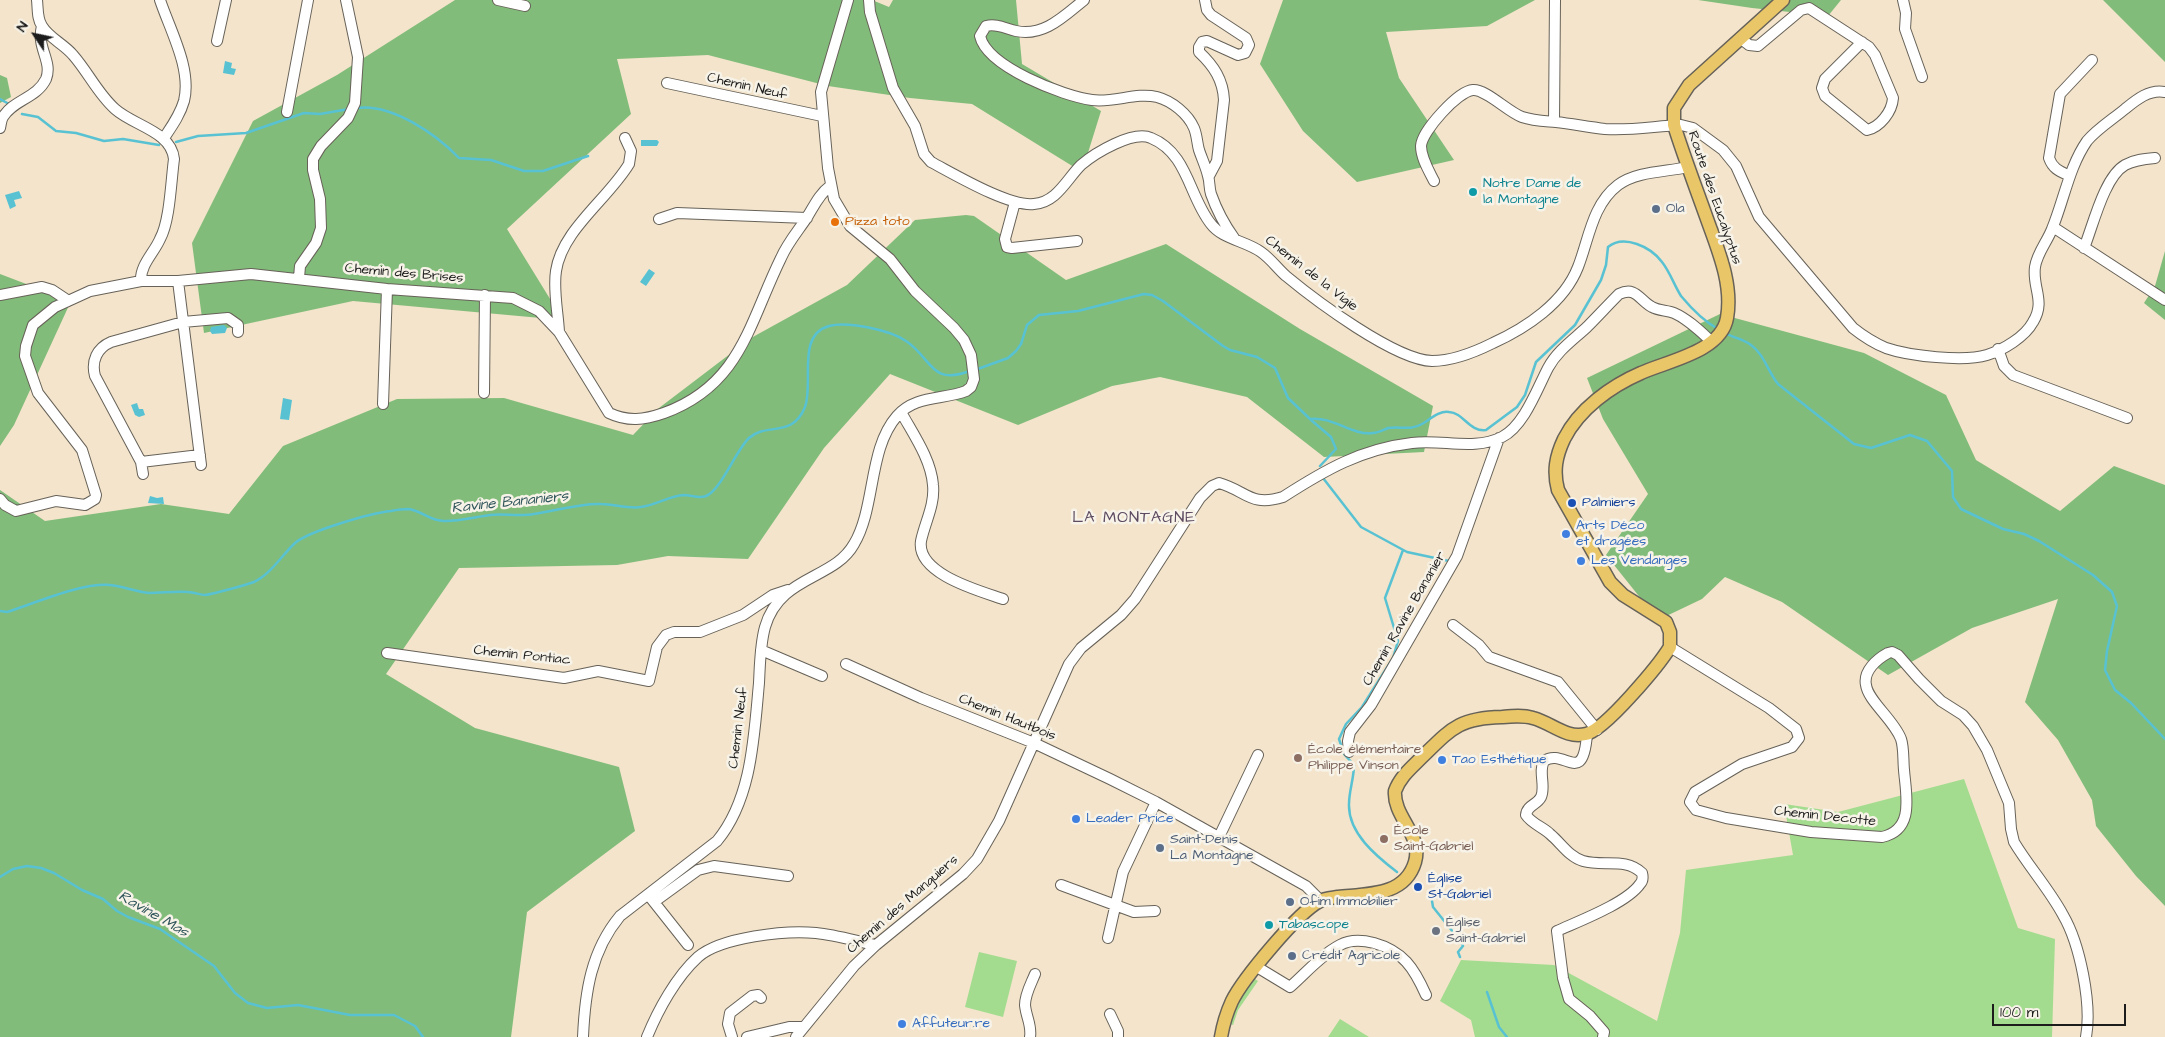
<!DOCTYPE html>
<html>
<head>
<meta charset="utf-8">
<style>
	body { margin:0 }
	#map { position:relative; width:2165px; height:1037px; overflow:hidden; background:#f3e4cb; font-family:"Architects Daughter",sans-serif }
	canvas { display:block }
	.north { position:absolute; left:10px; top:10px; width:50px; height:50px; -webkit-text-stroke:4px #f7f3e8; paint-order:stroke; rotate:304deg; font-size:14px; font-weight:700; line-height:20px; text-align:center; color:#1c1c1c }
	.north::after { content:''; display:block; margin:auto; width:18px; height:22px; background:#1c1c1c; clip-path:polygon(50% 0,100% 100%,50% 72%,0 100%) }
	.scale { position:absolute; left:1992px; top:1004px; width:134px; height:22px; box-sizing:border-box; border:2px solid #1c1c1c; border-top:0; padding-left:6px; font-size:15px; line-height:18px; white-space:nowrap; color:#1c1c1c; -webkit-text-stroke:4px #f7f3e8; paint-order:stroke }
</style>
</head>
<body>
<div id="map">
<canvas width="2165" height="1037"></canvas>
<div class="north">N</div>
<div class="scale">100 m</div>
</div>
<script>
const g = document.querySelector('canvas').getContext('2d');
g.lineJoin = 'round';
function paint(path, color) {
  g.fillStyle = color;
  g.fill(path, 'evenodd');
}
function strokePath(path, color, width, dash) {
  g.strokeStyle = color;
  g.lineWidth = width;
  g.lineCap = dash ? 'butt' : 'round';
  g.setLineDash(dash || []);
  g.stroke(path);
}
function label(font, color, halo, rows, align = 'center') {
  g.font = font + ' "Architects Daughter",sans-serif';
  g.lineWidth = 5;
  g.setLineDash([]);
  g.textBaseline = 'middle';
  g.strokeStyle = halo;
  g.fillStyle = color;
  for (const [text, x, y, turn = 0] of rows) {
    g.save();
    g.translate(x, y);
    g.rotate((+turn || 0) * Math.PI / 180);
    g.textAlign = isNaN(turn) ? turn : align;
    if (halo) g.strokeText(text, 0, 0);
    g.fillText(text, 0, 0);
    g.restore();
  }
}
const green = new Path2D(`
	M 1964,779 L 2018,928 L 2055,939 L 2052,1037 L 1475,1037 L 1471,1020 L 1440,1001 L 1461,960 L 1554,965 L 1657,1021 L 1680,933 L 1686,870 L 1793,855 L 1784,804 L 1838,812 Z
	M 979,952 L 1017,961 L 1003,1017 L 965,1007 Z
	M 1255,979 L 1258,981 L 1238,1010 L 1233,1025 L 1230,1024 L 1239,1001 Z
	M 1340,1019 L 1369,1037 L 1328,1037 Z`);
const forest = new Path2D(`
	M 455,0 L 872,0 L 889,7 L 893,0 L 1016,0 L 1022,64 L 1101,111 L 1082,172 L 972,104 L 910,98 L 828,86 L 708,55 L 617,59 L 631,114 L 507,229 L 563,320 L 353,301 L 204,333 L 192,243 L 253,121 L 337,75 Z
	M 1283,0 L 1535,0 L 1487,26 L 1386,32 L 1399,78 L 1454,160 L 1357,182 L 1303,131 L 1260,64 Z
	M 1698,0 L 1841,0 L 1828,16 L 1752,8 Z
	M 2103,0 L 2165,0 L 2165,62 Z
	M 0,75 L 7,78 L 11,97 L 0,103 Z
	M 966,215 L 974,216 L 1066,280 L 1166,244 L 1300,329 L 1433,406 L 1424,452 L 1324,457 L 1247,397 L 1160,377 L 1112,386 L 1018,425 L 890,374 L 824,448 L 748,559 L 668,556 L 617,565 L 459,568 L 386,674 L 475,728 L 619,767 L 635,831 L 527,912 L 511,1037 L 0,1037 L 0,490 L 45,521 L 161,504 L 229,514 L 283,446 L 397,399 L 504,398 L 633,435 L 659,408 L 751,338 L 847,285 L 915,220 Z
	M 2165,251 L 2165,320 L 2144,303 L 2155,286 Z
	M 0,274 L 71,301 L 14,425 L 0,446 Z
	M 1720,314 L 1864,353 L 1946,395 L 1976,460 L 2060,511 L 2114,466 L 2165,485 L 2165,906 L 2136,876 L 2096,826 L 2092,800 L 2058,740 L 2025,702 L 2058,599 L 1972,628 L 1888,675 L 1782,602 L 1725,577 L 1702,599 L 1658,620 L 1606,555 L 1648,494 L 1603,419 L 1587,378 Z`);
const water = new Path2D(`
	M 225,61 L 232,63 L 231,68 L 236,69 L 234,75 L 223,73 Z
	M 641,140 L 657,140 L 659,142 L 657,146 L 641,146 Z
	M 19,191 L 22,198 L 14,200 L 16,206 L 10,209 L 5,195 Z
	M 649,269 L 655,273 L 646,286 L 640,282 Z
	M 224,325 L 227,328 L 225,333 L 212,334 L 210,331 L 211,327 Z
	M 283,398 L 292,400 L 289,420 L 280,419 Z
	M 137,403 L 139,409 L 143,409 L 145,415 L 139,417 L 135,415 L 131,405 Z
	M 150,496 L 157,498 L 163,497 L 164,504 L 148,503 Z`);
const stream = new Path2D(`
	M 0,99 L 9,104
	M 357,108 C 391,103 436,134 459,158 L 491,160 L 524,171 L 543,171 L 588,156
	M 22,114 L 38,117 L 56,131 L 76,133 L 104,141 L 123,139 L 159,145
	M 176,142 L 198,136 L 246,133 L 304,113 L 320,114 L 349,109
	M 1725,333 C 1734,338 1743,339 1751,345 C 1764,354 1768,372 1778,384 L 1854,444 L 1871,448 L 1910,435 L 1927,441 L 1952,471 L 1953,497 L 1961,509 L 2003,529 L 2024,534 L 2039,541 L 2093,575 L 2112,592 L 2117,606 L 2107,651 L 2105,670 L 2115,690 L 2131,703 L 2165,739
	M 975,370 L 1008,358 L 1016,351 L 1021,344 L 1027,325 L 1039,315 L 1078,311 L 1144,294 L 1152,295 L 1163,301 L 1223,346 L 1230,350 L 1257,357 L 1275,368 L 1288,398 L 1310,419 C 1333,416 1352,436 1373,433 C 1378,433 1383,430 1388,428 C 1400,426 1410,431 1422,424 C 1429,420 1440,410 1449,412 C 1464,413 1469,432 1486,430 L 1517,407 L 1525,395 L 1536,362 L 1575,325 L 1601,280 L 1606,265 L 1608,247 C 1624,234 1651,247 1662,262 C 1670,272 1674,285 1681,296 C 1691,308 1705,322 1718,329
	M 1311,420 L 1331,437 L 1336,449 L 1320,466
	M 1323,478 L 1361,527 L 1407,552 L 1449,561
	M 0,611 L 7,612 C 36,603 80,583 110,585 C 123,586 136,592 149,593 C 162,593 175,591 188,592 C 194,592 200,595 205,595 C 213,594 246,585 254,582 C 271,574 282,555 295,543 C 309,531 371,513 391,511 C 396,510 403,509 408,509 C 421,510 431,522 445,521 C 460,521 475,517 490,515 C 504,513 519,517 534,514 C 556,511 580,503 601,504 C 614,504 628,509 641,507 C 656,505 669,496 684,495 C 691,495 699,499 706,496 C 721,490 736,450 749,438 C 766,422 792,439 805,407 C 814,383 796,335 829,326 C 848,321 890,330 906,341 C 932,358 930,386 970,371
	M 1397,872 C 1376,856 1348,833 1349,804 C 1349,791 1354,778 1354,765 L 1344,754 L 1339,739 L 1346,724 L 1362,707 L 1393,658 L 1398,641 L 1385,598 L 1403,550
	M 0,877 L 13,869 L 27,866 L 41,868 L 54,873 L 82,890 L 103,899 L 117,911 L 128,917 L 160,929 L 214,966 L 235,993 L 248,1003 L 267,1008 L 298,1005 L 350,1015 L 394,1015 L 415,1026 L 423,1037
	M 1432,901 L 1433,907 L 1461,942 L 1463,946 L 1458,952 L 1460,957
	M 1487,992 L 1499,1027 L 1507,1037`);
const minor = new Path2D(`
	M 37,0 C 38,9 37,19 42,26 C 49,38 64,44 73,55 C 88,72 98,94 115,109 C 134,126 171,131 174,159 C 171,181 170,221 160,239 C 154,253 140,265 141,281
	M 160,0 C 170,30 192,69 184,101 C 180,115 172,126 164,138
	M 498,0 L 525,6
	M 869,0 L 870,12 L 893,88 L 915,126 L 924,154 L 931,162 C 954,174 1009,207 1034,204 C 1057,202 1066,180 1081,165 C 1095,153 1133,130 1151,138 C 1188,153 1189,197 1211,224 C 1222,239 1246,241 1261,252 C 1271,259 1277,268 1286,276 C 1315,300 1395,360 1432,361 C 1452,361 1475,352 1493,343 C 1526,328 1564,303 1578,267 C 1589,239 1592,205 1618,185 C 1637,171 1666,172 1688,167
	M 1084,0 C 1064,16 1044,37 1016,31 C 1006,29 997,23 986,26 L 980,36 C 987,67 1063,96 1092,100 C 1114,103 1136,92 1157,97 C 1172,101 1188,114 1194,128 C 1197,135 1197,143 1199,150 C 1202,159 1206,167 1208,176 C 1210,182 1209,188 1211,194 C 1217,211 1224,224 1234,238
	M 1205,0 L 1207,10 L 1211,15 L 1246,38 L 1249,45 L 1245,53 L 1238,55 L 1207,41 L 1202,42 L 1199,47 L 1199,52 C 1214,66 1223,80 1224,100 L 1217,161 L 1209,176
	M 1903,0 L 1906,13 L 1905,29 L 1922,77
	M 1740,38 L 1749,45 L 1758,46 L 1801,10 L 1809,8 L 1869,47 L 1875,55 L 1893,98 C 1892,112 1880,127 1867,130 L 1825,96 L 1822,88 L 1825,79 L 1862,42
	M 217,41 L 226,0
	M 667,83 L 822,116
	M 287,112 L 308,0
	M 1554,122 L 1555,0
	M 0,128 C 1,124 1,120 3,117 C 13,100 37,98 46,79 C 53,61 36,48 42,26
	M 2070,176 C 2059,171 2053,169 2049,158 L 2060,94 L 2092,60
	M 1434,181 C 1429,171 1421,158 1421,146 C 1422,131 1458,91 1473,90 C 1486,89 1508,112 1522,117 C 1534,121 1545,121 1556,122 C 1572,124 1589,127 1605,129 C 1630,131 1656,126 1681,125 L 1693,128 L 1723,150 L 1736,166 L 1759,217 L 1853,328 C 1863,336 1874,343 1886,348 C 1909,356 1964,362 1987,355 C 2003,350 2025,337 2033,322 C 2046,301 2032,288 2035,267 C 2037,253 2047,242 2052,229 C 2064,200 2069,167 2087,141 C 2097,129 2113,119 2125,109 C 2136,100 2149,89 2165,92
	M 1015,202 L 1005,239 L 1007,247 L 1012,248 L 1077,241
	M 659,219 L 677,213 L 807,218
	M 2053,227 L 2165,300
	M 2084,248 C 2093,226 2104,177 2125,165 C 2134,160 2144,159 2155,158
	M 299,278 L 300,266 L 316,243 L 321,228 L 320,199 L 313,170 L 313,159 L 321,146 L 348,118 L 355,103 L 358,57 L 346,0
	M 178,281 L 201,465
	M 0,295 L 42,287 L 52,290 L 67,300
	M 559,332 C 558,312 553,290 556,271 C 562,230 608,199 629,164 L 631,151 L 625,138
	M 1998,349 L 2004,366 L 2013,375 L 2127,418
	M 484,393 L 485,295
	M 383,404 L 387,289
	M 901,412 C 913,434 931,459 933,485 C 935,505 925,522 921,541 C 916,574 980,591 1003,599
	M 141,462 L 200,455
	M 143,474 L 141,462 L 95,376 C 91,361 97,348 111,342 L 183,322 L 228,318 L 238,325 L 238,332
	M 0,499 L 5,505 L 16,511 L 56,501 L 85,505 L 95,499 L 96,495 L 82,450 L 38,393 L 25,356 L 26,346 L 33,325 L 55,307 L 90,291 L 141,281 L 178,281 L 251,274 L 387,289 L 513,298 L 539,311 L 559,332 L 609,413 C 628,422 644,420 664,413 C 741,385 749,323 781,258 C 787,244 797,232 806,219 C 813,208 819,194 830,186
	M 1453,625 L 1479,645 L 1489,657 L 1558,682 L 1597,730
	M 1670,647 L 1769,708 L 1796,729 L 1799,738 L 1792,747 L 1742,764 L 1695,792 L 1690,802 L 1696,810 L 1726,818 L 1811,832 L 1882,837 C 1915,830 1906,795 1904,770 C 1903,760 1904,748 1901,739 C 1894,720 1868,701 1866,685 C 1863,671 1877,659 1888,653 L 1892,652 L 1898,655 L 1919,679 L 1941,701 L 1963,715 L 1973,726 L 1987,750 L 2009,803 L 2011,829 L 2014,842 C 2029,867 2049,889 2063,915 C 2080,944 2092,1004 2086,1037
	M 761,650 L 822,676
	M 387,653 L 564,678 L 598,671 L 649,681 L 657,647 L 666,635 L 674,632 L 700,632 L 743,615 L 773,595 L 788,590
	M 846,664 L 921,698 L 1034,743 L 1110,779 L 1156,802 L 1306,886 L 1320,900
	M 1587,734 C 1583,788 1564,747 1544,761 C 1538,772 1546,786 1541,797 C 1537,805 1527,805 1526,815 C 1532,824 1543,827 1550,834 C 1561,843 1569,857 1583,861 C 1604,867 1625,857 1642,873 C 1643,877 1643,881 1640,884 C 1627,903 1579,921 1557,931 L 1563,978 L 1569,999 L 1590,1016 L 1604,1032 L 1603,1037
	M 1349,752 L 1348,741 L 1350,732 L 1371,705 L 1457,556 L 1499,438
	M 1219,837 L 1258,755
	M 1061,885 L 1134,912 L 1155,911
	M 650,897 L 688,945
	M 654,902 L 698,870 L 714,866 L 788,876
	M 1108,938 L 1123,872 L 1156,802
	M 1257,967 L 1290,987 C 1306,973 1321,955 1340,945 C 1351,939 1362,940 1374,943 C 1403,951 1414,968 1426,995
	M 1110,1014 L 1118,1031 L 1118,1037
	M 583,1037 C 585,992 591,951 620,916 L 717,841 C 752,799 754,736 759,683 C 760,664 760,645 765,627 C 780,575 834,580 854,544 C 876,507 868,449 897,416 C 915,395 943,400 966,391 L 971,387 L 974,379 L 971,355 L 964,340 L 954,328 L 915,291 L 890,259 L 850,226 L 834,199 L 828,168 L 821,92 L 848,0
	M 647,1037 C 658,1010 676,977 698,957 C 721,937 786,930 816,933 C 836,935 856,941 876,945
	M 732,1037 L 728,1024 L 730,1013 L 752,996 L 758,995 L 761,998
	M 747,1037 L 789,1027 L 804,1027
	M 796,1037 L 854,966 L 876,945 L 963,874 L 977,859 L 999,821 L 1069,664 L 1081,648 L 1121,615 L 1135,599 L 1200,498 L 1212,486 L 1219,483 C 1247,491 1250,507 1283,497 C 1325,470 1361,449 1412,443 C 1442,439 1474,451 1502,437 C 1524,426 1537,389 1548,368 C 1557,351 1573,340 1587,327 C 1598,316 1608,305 1619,294 C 1636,286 1639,300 1652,307 C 1659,311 1667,310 1674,313 C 1688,319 1701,332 1712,342
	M 1030,1037 C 1032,1025 1026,1017 1025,1005 C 1025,994 1031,984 1035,974`);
const major = new Path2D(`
	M 1221,1037 C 1223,1025 1227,1012 1232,1001 C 1243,979 1298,912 1320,901 C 1325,898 1332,898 1338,897 C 1368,894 1405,896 1415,862 C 1423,835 1393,817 1395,791 C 1400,777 1411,768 1421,758 C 1451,729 1458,718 1502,717 C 1513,716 1523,715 1533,718 C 1552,723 1566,739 1586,734 C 1605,730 1659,665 1670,647 L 1670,632 L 1666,622 L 1623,595 L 1610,582 L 1558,490 C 1553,471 1556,456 1564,439 C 1579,409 1611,386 1641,373 C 1667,361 1721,352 1727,318 C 1733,284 1718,250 1707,219 C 1696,188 1684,157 1674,125 L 1674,108 L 1689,85 L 1783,0`);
const markers = [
	[1473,192,5,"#0f9aa8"],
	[1656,209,5,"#5c6f8a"],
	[835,222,5,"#e8710a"],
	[1572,503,5,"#1a4fb4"],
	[1566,534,5,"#3f7fe0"],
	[1581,561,5,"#3f7fe0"],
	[1298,758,5,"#8d6e63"],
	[1442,760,5,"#3f7fe0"],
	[1076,819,5,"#3f7fe0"],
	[1384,839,5,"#8d6e63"],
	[1160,848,5,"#5c6f8a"],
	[1418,887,5,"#1a4fb4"],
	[1290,902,5,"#5c6f8a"],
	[1269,925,5,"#0f9aa8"],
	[1436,931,5,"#6b7280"],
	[1292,956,5,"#5c6f8a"],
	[902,1024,5,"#3f7fe0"]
];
const streetNames = [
	["Chemin Neuf",747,87,13],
	["Route des Eucalyptus",1714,198,71],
	["Chemin des Brises",404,274,5],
	["Chemin de la Vigie",1311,274,38],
	["Chemin Ravine Bananier",1405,619,-60],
	["Chemin Pontiac",522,656,6],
	["Chemin Hautbois",1007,718,22],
	["Chemin Neuf",739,728,-83],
	["Chemin Decotte",1825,817,6],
	["Chemin des Manguiers",903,905,-41]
];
const cultureNames = [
	["Notre Dame de",1483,184],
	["la Montagne",1483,200],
	["Tabascope",1279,925]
];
const serviceNames = [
	["Ola",1666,209],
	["Saint-Denis",1170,840],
	["La Montagne",1170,856],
	["Ofim Immobilier",1300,902],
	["Crédit Agricole",1302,956]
];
const foodNames = [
	["Pizza toto",845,222]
];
const transitNames = [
	["Palmiers",1582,503],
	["Église",1428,879],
	["St-Gabriel",1428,895]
];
const shopNames = [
	["Arts Déco",1576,526],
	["et dragées",1576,542],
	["Les Vendanges",1591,561],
	["Tao Esthétique",1452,760],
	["Leader Price",1086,819],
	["Affuteur.re",912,1024]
];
const educationNames = [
	["École élémentaire",1308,750],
	["Philippe Vinson",1308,766],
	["École",1394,831],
	["Saint-Gabriel",1394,847]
];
const worshipNames = [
	["Église",1446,923],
	["Saint-Gabriel",1446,939]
];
const waterNames = [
	["Ravine Bananiers",510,503,-6],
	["Ravine Mas",153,915,30]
];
const quarterNames = [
	["LA MONTAGNE",1134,519]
];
paint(green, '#a3dc8f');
paint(forest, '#82bc7a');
paint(water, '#58c2d3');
strokePath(stream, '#58c2d3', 2.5);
strokePath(minor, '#676259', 12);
strokePath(major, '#676259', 15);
strokePath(minor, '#fff', 10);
strokePath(major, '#e9c769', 12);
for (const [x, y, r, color] of markers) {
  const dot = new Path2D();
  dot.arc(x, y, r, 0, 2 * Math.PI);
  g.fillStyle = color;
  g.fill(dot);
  strokePath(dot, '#f7f3e8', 2);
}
label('14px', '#1c1c1c', '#f7f3e8', streetNames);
label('14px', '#0d838f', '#f7f3e8', cultureNames, 'left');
label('14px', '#4e5e75', '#f7f3e8', serviceNames, 'left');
label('14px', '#c56008', '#f7f3e8', foodNames, 'left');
label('14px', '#164399', '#f7f3e8', transitNames, 'left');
label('14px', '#366cbe', '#f7f3e8', shopNames, 'left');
label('14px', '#785e54', '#f7f3e8', educationNames, 'left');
label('14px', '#5b616d', '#f7f3e8', worshipNames, 'left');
label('italic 15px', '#31565c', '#f7f3e8', waterNames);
g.letterSpacing = '1px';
label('16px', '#5e4b61', '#f7f3e8', quarterNames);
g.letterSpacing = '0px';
</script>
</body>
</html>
